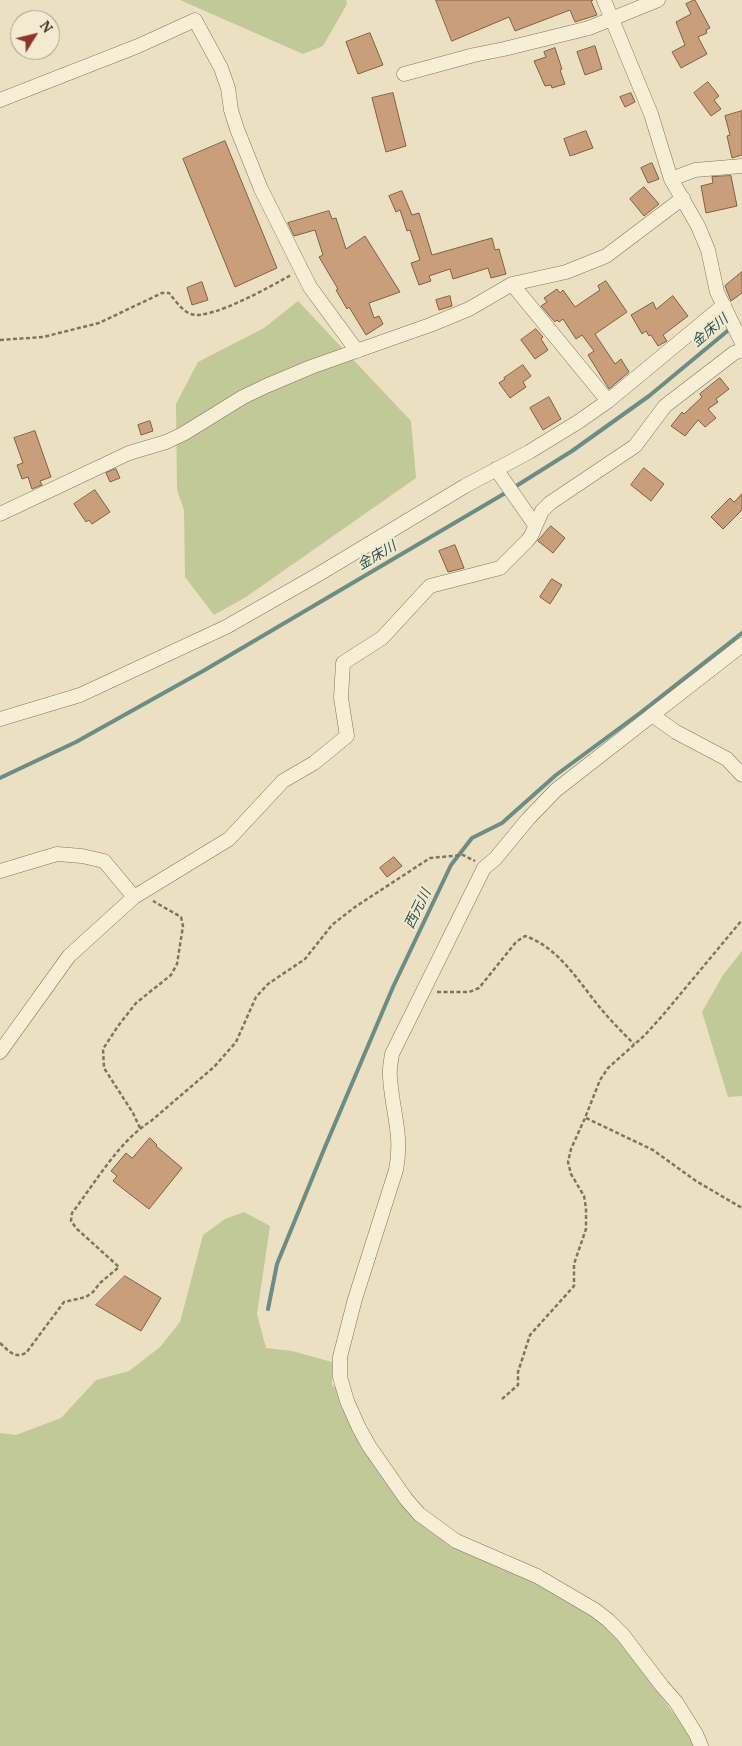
<!DOCTYPE html>
<html>
<head>
<meta charset="utf-8">
<style>
	body { margin:0 }
	#map { position:relative; width:742px; height:1746px; overflow:hidden; background:#ebe1c2; font-family:"PT Serif",serif }
	canvas { display:block }
	.north { position:absolute; left:10px; top:10px; width:50px; height:50px; box-sizing:border-box; background:#f3ebd1; border:1px solid #a79e89; border-radius:50%; rotate:54deg; font-size:14px; font-weight:700; line-height:20px; text-align:center; color:#352a1e }
	.north::after { content:''; display:block; margin:auto; width:18px; height:22px; background:#90322e; clip-path:polygon(50% 0,100% 100%,50% 72%,0 100%) }
</style>
</head>
<body>
<div id="map">
<canvas width="742" height="1746"></canvas>
<div class="north">N</div>
</div>
<script>
const g = document.querySelector('canvas').getContext('2d');
g.lineJoin = 'round';
function paint(path, color) {
  g.fillStyle = color;
  g.fill(path, 'evenodd');
}
function strokePath(path, color, width, dash) {
  g.strokeStyle = color;
  g.lineWidth = width;
  g.lineCap = dash ? 'butt' : 'round';
  g.setLineDash(dash || []);
  g.stroke(path);
}
function label(font, color, halo, rows, align = 'center') {
  g.font = font + ' "PT Serif","Noto Sans JP",serif';
  g.lineWidth = 4;
  g.setLineDash([]);
  g.textBaseline = 'middle';
  g.strokeStyle = halo;
  g.fillStyle = color;
  for (const [text, x, y, turn = 0] of rows) {
    g.save();
    g.translate(x, y);
    g.rotate((+turn || 0) * Math.PI / 180);
    g.textAlign = isNaN(turn) ? turn : align;
    if (halo) g.strokeText(text, 0, 0);
    g.fillText(text, 0, 0);
    g.restore();
  }
}
const green = new Path2D(`
	M 180,0 L 346,0 L 347,4 L 323,46 L 303,54 Z
	M 298,301 L 411,421 L 416,478 L 246,597 L 214,615 L 185,577 L 184,510 L 177,490 L 176,404 L 198,362 L 264,328 Z
	M 742,951 L 742,1096 L 728,1097 L 702,1012 L 723,975 Z
	M 244,1212 L 270,1226 L 257,1314 L 266,1348 L 292,1351 L 332,1362 L 332,1385 L 341,1392 L 410,1513 L 551,1588 L 607,1626 L 691,1736 L 696,1746 L 0,1746 L 0,1433 L 16,1435 L 61,1418 L 96,1380 L 129,1371 L 160,1347 L 180,1322 L 203,1235 L 225,1219 Z`);
const stream = new Path2D(`
	M 513,488 L 572,451 L 649,396 L 731,328
	M 0,778 L 76,742 L 203,671 L 507,492
	M 268,1309 L 277,1264 L 325,1147 L 393,987 L 451,865 L 472,838 L 502,823 L 556,775 L 640,713 L 742,633`);
const building = new Path2D(`
	M 436,0 L 593,0 L 591,1 L 597,15 L 575,22 L 570,10 L 515,31 L 509,17 L 452,41 Z
	M 695,0 L 710,28 L 706,30 L 707,33 L 698,37 L 707,54 L 681,68 L 672,52 L 685,45 L 676,22 L 691,14 L 686,4 Z
	M 370,33 L 383,65 L 358,74 L 346,42 Z
	M 595,46 L 602,69 L 585,75 L 577,52 Z
	M 555,48 L 562,69 L 560,70 L 565,84 L 552,88 L 551,85 L 545,86 L 534,61 L 546,57 L 544,52 Z
	M 708,82 L 719,96 L 714,100 L 721,109 L 711,116 L 694,93 Z
	M 393,93 L 406,146 L 386,152 L 372,98 Z
	M 631,93 L 635,102 L 625,107 L 620,97 Z
	M 742,111 L 742,155 L 732,158 L 727,136 L 730,135 L 725,116 Z
	M 586,131 L 593,148 L 570,156 L 564,139 Z
	M 225,141 L 277,268 L 235,287 L 183,159 Z
	M 652,163 L 659,179 L 648,183 L 641,168 Z
	M 731,176 L 737,206 L 706,213 L 701,186 L 713,183 L 712,177 Z
	M 644,187 L 659,204 L 644,216 L 630,199 Z
	M 402,191 L 412,215 L 419,213 L 432,255 L 492,238 L 495,250 L 499,249 L 506,274 L 491,278 L 488,268 L 453,279 L 450,269 L 429,276 L 431,281 L 419,285 L 411,263 L 420,260 L 410,230 L 407,231 L 400,210 L 396,212 L 389,196 Z
	M 329,211 L 332,219 L 336,218 L 346,249 L 365,236 L 400,292 L 369,303 L 374,318 L 379,316 L 383,324 L 366,335 L 349,307 L 347,309 L 336,290 L 338,289 L 319,257 L 323,255 L 315,230 L 294,236 L 288,223 Z
	M 742,272 L 742,293 L 731,301 L 725,286 Z
	M 606,281 L 627,312 L 595,334 L 615,364 L 621,359 L 629,372 L 609,389 L 588,355 L 594,351 L 582,335 L 576,339 L 563,319 L 559,322 L 557,320 L 555,322 L 541,306 L 547,302 L 544,298 L 557,289 L 560,293 L 563,290 L 575,307 L 600,290 L 598,286 Z
	M 202,282 L 208,300 L 192,305 L 187,288 Z
	M 450,296 L 452,306 L 439,310 L 436,300 Z
	M 673,296 L 688,316 L 663,335 L 667,341 L 658,346 L 651,335 L 649,336 L 646,331 L 642,334 L 631,315 L 653,302 L 656,309 Z
	M 536,329 L 543,337 L 541,339 L 548,350 L 535,359 L 521,340 Z
	M 523,365 L 531,376 L 523,382 L 526,387 L 510,398 L 499,383 L 505,379 L 504,378 Z
	M 720,378 L 729,389 L 716,399 L 718,402 L 708,409 L 716,418 L 705,427 L 698,420 L 685,436 L 671,426 L 682,412 L 684,414 L 702,397 L 700,394 Z
	M 549,397 L 561,419 L 543,430 L 530,408 Z
	M 150,421 L 153,431 L 141,435 L 138,425 Z
	M 35,431 L 51,477 L 40,481 L 42,485 L 32,489 L 28,477 L 22,479 L 17,465 L 23,463 L 14,438 Z
	M 644,468 L 664,484 L 651,501 L 631,485 Z
	M 116,469 L 120,478 L 110,482 L 106,473 Z
	M 95,490 L 110,512 L 92,524 L 89,520 L 86,522 L 74,504 Z
	M 742,494 L 742,510 L 723,529 L 711,517 L 730,498 L 734,502 Z
	M 551,526 L 565,538 L 553,553 L 538,541 Z
	M 455,545 L 464,568 L 448,572 L 439,551 Z
	M 552,579 L 562,585 L 550,604 L 540,597 Z
	M 394,857 L 402,866 L 387,877 L 380,868 Z
	M 150,1138 L 157,1145 L 156,1146 L 182,1168 L 149,1209 L 113,1181 L 117,1176 L 111,1171 L 126,1153 L 132,1158 Z
	M 125,1276 L 161,1298 L 141,1331 L 96,1305 Z`);
const path = new Path2D(`
	M 0,340 L 43,337 L 99,323 L 162,293 L 169,293 C 175,300 182,311 191,314 C 210,321 273,285 291,275
	M 437,992 L 469,992 L 479,988 L 516,942 L 525,936 C 559,947 580,984 602,1010 C 612,1022 623,1033 634,1044
	M 586,1118 L 653,1150 L 696,1181 L 742,1208
	M 140,1128 L 133,1113 L 104,1068 L 103,1049 L 118,1026 L 136,1003 L 171,975 L 177,964 L 183,926 L 181,917 L 153,901
	M 0,1343 C 9,1351 14,1359 26,1353 L 64,1302 L 86,1297 L 93,1292 L 100,1283 L 119,1267 L 77,1229 L 71,1221 L 72,1213 C 95,1183 119,1141 151,1121 L 214,1067 L 236,1042 L 256,997 L 268,984 L 305,959 L 332,925 L 355,907 L 430,858 L 463,855 L 475,861
	M 502,1399 L 518,1385 L 518,1372 L 530,1335 L 574,1286 L 574,1264 L 586,1229 L 586,1208 L 584,1196 L 571,1174 L 568,1162 L 571,1149 L 585,1118 L 600,1080 L 608,1068 L 645,1035 L 663,1015 L 742,920`);
const minor = new Path2D(`
	M 604,0 L 651,114 L 671,179 L 698,226 L 708,250 L 717,292 L 742,343
	M 404,74 L 474,55 L 504,49 L 589,28 L 658,0
	M 0,100 L 138,46 L 195,20 L 221,68 L 228,88 L 231,110 L 237,129 L 261,189 L 310,287 L 357,351
	M 671,179 L 695,170 L 742,166
	M 512,284 L 608,401
	M 496,469 L 535,525
	M 0,514 L 129,453 L 166,442 L 183,434 L 243,397 L 266,386 L 311,367 L 430,325 L 469,309 L 512,284 L 566,272 L 606,256 L 683,198
	M 652,715 L 676,732 L 727,759 L 742,775
	M 0,719 L 80,695 L 226,627 L 319,574 L 465,486 L 529,452 L 578,422 L 608,401 L 724,305
	M 0,871 L 57,854 L 82,856 L 104,861 L 134,897
	M 0,1052 L 69,956 L 134,897 L 229,839 L 283,781 L 314,763 L 347,736 L 341,698 L 343,663 L 382,638 L 430,586 L 500,568 L 527,541 L 531,536 L 542,511 L 550,503 L 635,446 L 665,406 L 734,353 L 742,350
	M 701,1746 L 696,1734 L 676,1702 L 662,1686 L 623,1635 L 608,1620 L 595,1610 L 537,1576 L 456,1541 L 419,1514 L 406,1499 L 369,1446 L 359,1428 L 347,1401 L 340,1377 L 340,1357 L 355,1299 L 396,1170 C 403,1135 392,1111 390,1077 C 389,1070 391,1061 392,1054 L 484,868 L 495,859 L 528,819 L 556,790 L 742,645`);
const waterNames = [
	["金床川",710,331,-40],
	["金床川",377,556,-30],
	["西元川",418,909,-64]
];
paint(green, '#c0c997');
strokePath(stream, '#6c8c86', 4);
paint(building, '#c89f7a');
strokePath(building, '#825f41', 1);
strokePath(minor, '#84735a', 15);
strokePath(path, '#84735a', 2.5, [4, 2.5]);
strokePath(minor, '#f7efd5', 14);
label('italic 14px', '#2e5454', '#f3ebd1', waterNames);
</script>
</body>
</html>
